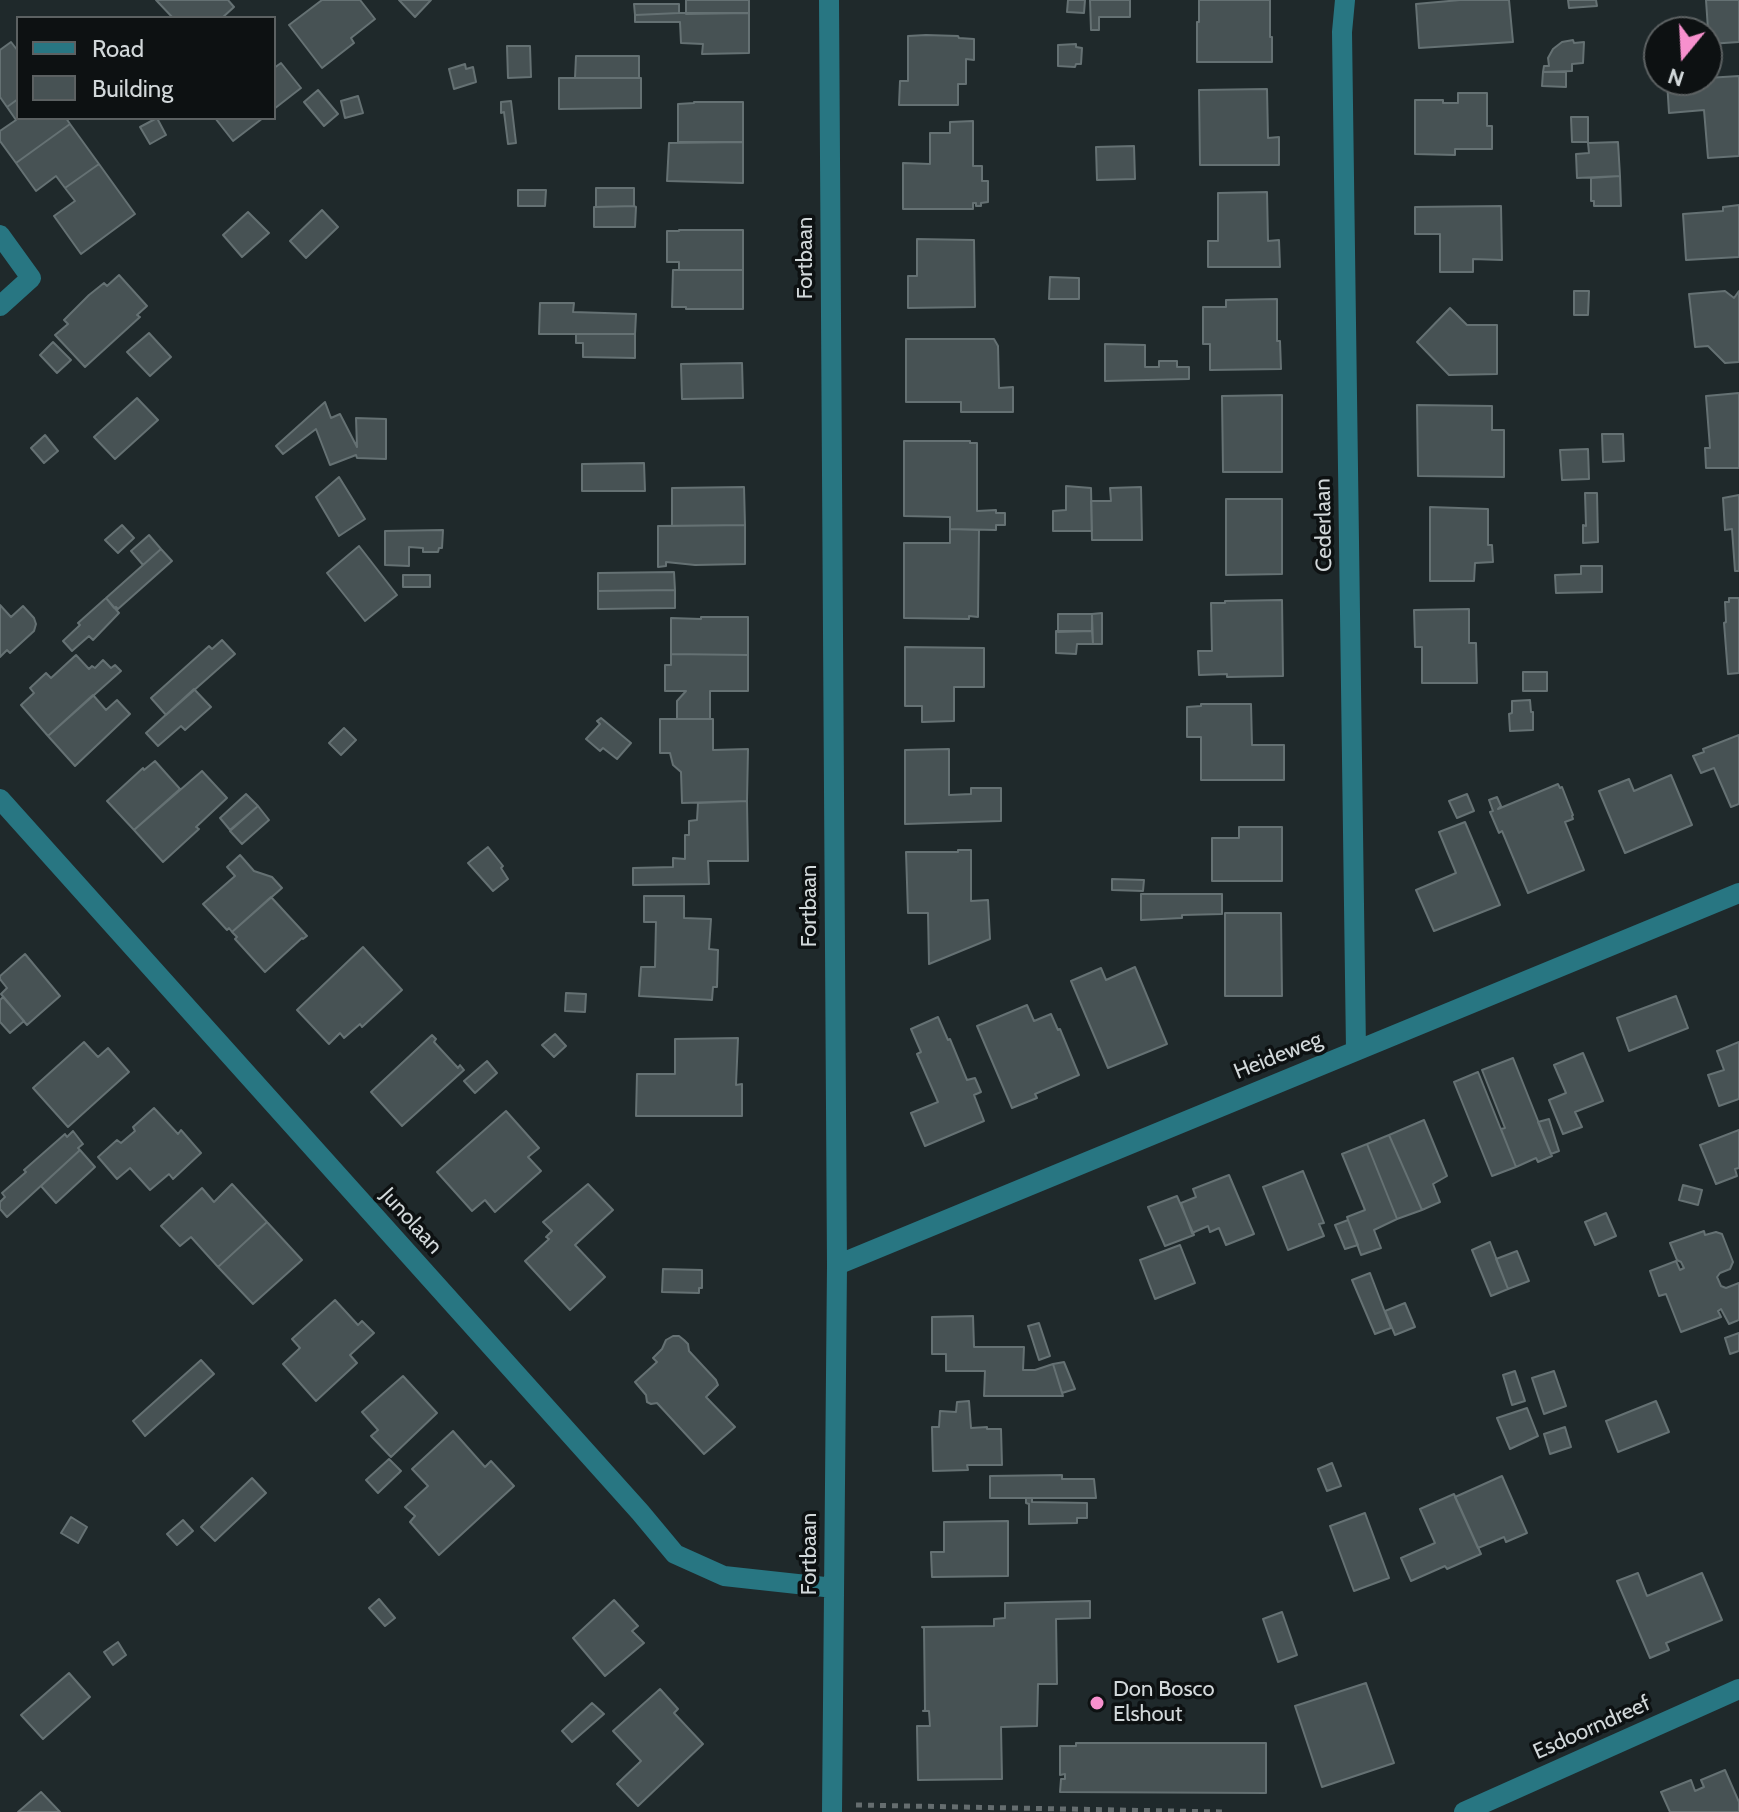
<!DOCTYPE html>
<html>
<head>
<meta charset="utf-8">
<style>
	body { margin:0 }
	#map { position:relative; width:1739px; height:1812px; overflow:hidden; background:#1f292b; font-family:Cabin,sans-serif }
	canvas { display:block }
	.legend { position:absolute; left:16px; top:16px; width:260px; height:104px; box-sizing:border-box; background:#0d1112; border:2px solid #5c6162; margin:0; padding:10px 14px; list-style:none; font-size:24px; color:#d2d8da }
	.legend li { display:flex; align-items:center; gap:16px; height:40px }
	.legend b { width:40px; border:2px solid #5c6162 }
	.north { position:absolute; left:1643px; top:16px; width:80px; height:80px; box-sizing:border-box; background:#0d1112; border:2px solid #5c6162; border-radius:50%; rotate:198deg; font-size:22px; font-weight:700; line-height:32px; text-align:center; color:#d2d8da }
	.north::after { content:''; display:block; margin:auto; width:28px; height:36px; background:#f790cd; clip-path:polygon(50% 0,100% 100%,50% 72%,0 100%) }
</style>
</head>
<body>
<div id="map">
<canvas width="1739" height="1812"></canvas>
<ul class="legend">
<li><b style="height:10px;background:#287682"></b>Road</li>
<li><b style="height:22px;background:#475254"></b>Building</li>
</ul>
<div class="north">N</div>
</div>
<script>
const g = document.querySelector('canvas').getContext('2d');
g.lineJoin = 'round';
function paint(path, color) {
  g.fillStyle = color;
  g.fill(path, 'evenodd');
}
function strokePath(path, color, width, dash) {
  g.strokeStyle = color;
  g.lineWidth = width;
  g.lineCap = dash ? 'butt' : 'round';
  g.setLineDash(dash || []);
  g.stroke(path);
}
function label(font, color, halo, rows, align = 'center') {
  g.font = font + ' Cabin,sans-serif';
  g.lineWidth = 7;
  g.setLineDash([]);
  g.textBaseline = 'middle';
  g.strokeStyle = halo;
  g.fillStyle = color;
  for (const [text, x, y, turn = 0] of rows) {
    g.save();
    g.translate(x, y);
    g.rotate((+turn || 0) * Math.PI / 180);
    g.textAlign = isNaN(turn) ? turn : align;
    if (halo) g.strokeText(text, 0, 0);
    g.fillText(text, 0, 0);
    g.restore();
  }
}
const building = new Path2D(`
	M 156,0 L 228,0 L 234,7 L 222,18 L 173,18 Z
	M 322,0 L 360,0 L 375,19 L 351,38 L 354,43 L 322,68 L 289,25 Z
	M 399,0 L 431,0 L 415,17 Z
	M 686,0 L 749,0 L 749,13 L 686,14 Z
	M 1068,0 L 1085,0 L 1084,13 L 1067,12 Z
	M 1090,0 L 1130,0 L 1130,17 L 1099,17 L 1099,30 L 1091,30 Z
	M 1199,0 L 1270,0 L 1270,37 L 1272,37 L 1272,62 L 1197,62 L 1197,22 L 1199,22 Z
	M 1460,0 L 1509,0 L 1513,42 L 1419,48 L 1416,4 Z
	M 1568,0 L 1596,0 L 1597,6 L 1569,8 Z
	M 1706,0 L 1739,0 L 1739,42 L 1709,44 Z
	M 634,4 L 679,4 L 679,13 L 635,15 Z
	M 679,13 L 749,13 L 749,53 L 702,54 L 703,44 L 681,43 L 680,22 L 635,22 L 635,15 Z
	M 926,35 L 958,36 L 959,38 L 974,39 L 974,60 L 966,59 L 966,84 L 958,84 L 958,105 L 899,105 L 900,81 L 908,81 L 908,36 Z
	M 1573,40 L 1574,43 L 1584,42 L 1583,63 L 1572,64 L 1572,71 L 1543,72 L 1544,66 L 1549,66 L 1548,58 L 1553,49 L 1562,42 Z
	M 11,42 L 18,51 L 18,99 L 7,107 L 0,97 L 0,50 Z
	M 1076,44 L 1076,47 L 1082,48 L 1081,64 L 1076,64 L 1075,67 L 1058,66 L 1058,45 Z
	M 507,46 L 530,46 L 531,77 L 508,78 Z
	M 576,56 L 639,56 L 639,78 L 575,78 Z
	M 281,63 L 301,88 L 274,109 L 274,68 Z
	M 465,64 L 466,69 L 473,67 L 476,82 L 454,89 L 449,69 Z
	M 1543,72 L 1566,72 L 1566,87 L 1542,86 Z
	M 1739,76 L 1739,156 L 1708,158 L 1704,110 L 1669,113 L 1667,81 L 1707,80 L 1707,78 Z
	M 559,78 L 641,78 L 641,108 L 559,109 Z
	M 1267,89 L 1268,138 L 1279,137 L 1279,165 L 1200,165 L 1199,90 Z
	M 318,90 L 338,114 L 324,126 L 304,102 Z
	M 1458,93 L 1487,93 L 1487,126 L 1492,126 L 1492,149 L 1455,149 L 1455,155 L 1415,154 L 1415,100 L 1443,100 L 1443,103 L 1458,103 Z
	M 358,96 L 363,113 L 345,118 L 341,101 Z
	M 18,99 L 18,118 L 66,118 L 70,124 L 16,163 L 0,141 L 0,131 L 16,120 L 7,107 Z
	M 511,101 L 516,143 L 508,144 L 504,112 L 501,113 L 501,102 Z
	M 694,102 L 743,102 L 743,142 L 678,142 L 678,104 L 694,103 Z
	M 1571,117 L 1588,117 L 1588,142 L 1572,142 Z
	M 157,118 L 166,135 L 150,144 L 140,127 Z
	M 215,118 L 263,118 L 233,141 Z
	M 973,121 L 973,166 L 982,166 L 982,181 L 988,181 L 988,202 L 981,203 L 981,206 L 976,206 L 976,203 L 973,203 L 973,209 L 903,209 L 903,163 L 930,164 L 930,133 L 950,133 L 950,122 Z
	M 70,124 L 99,164 L 65,188 L 56,176 L 36,191 L 16,163 Z
	M 743,142 L 743,183 L 667,181 L 669,143 Z
	M 1618,142 L 1620,176 L 1577,178 L 1576,154 L 1589,153 L 1588,143 Z
	M 1134,146 L 1135,179 L 1097,180 L 1096,147 Z
	M 99,164 L 135,214 L 81,254 L 54,216 L 75,201 L 65,188 Z
	M 1620,176 L 1621,206 L 1594,206 L 1594,201 L 1591,201 L 1591,178 Z
	M 596,188 L 634,188 L 634,206 L 596,207 Z
	M 518,190 L 546,190 L 545,206 L 518,206 Z
	M 1267,192 L 1268,241 L 1279,240 L 1280,267 L 1208,267 L 1208,241 L 1218,241 L 1218,193 Z
	M 1739,205 L 1739,257 L 1686,260 L 1683,214 L 1723,211 L 1723,207 Z
	M 634,206 L 636,207 L 635,227 L 594,227 L 594,207 Z
	M 1501,206 L 1502,260 L 1473,259 L 1473,272 L 1440,272 L 1440,234 L 1415,234 L 1415,207 Z
	M 322,210 L 338,227 L 306,258 L 290,241 Z
	M 248,212 L 269,233 L 242,257 L 223,235 Z
	M 679,230 L 743,230 L 743,270 L 679,270 L 679,262 L 667,262 L 667,231 L 679,231 Z
	M 917,239 L 974,240 L 975,307 L 908,308 L 908,276 L 917,276 Z
	M 673,270 L 743,270 L 743,309 L 686,309 L 686,307 L 672,307 Z
	M 119,275 L 147,306 L 137,315 L 140,317 L 85,367 L 55,335 L 68,324 L 64,320 L 89,295 L 104,283 L 107,286 Z
	M 1050,277 L 1079,278 L 1079,299 L 1049,299 Z
	M 1574,291 L 1589,291 L 1588,315 L 1574,315 Z
	M 1725,291 L 1734,298 L 1739,291 L 1739,362 L 1725,363 L 1708,346 L 1695,347 L 1689,294 Z
	M 1277,299 L 1277,341 L 1280,341 L 1281,369 L 1210,370 L 1210,344 L 1203,344 L 1203,307 L 1226,307 L 1226,300 Z
	M 540,303 L 574,303 L 573,312 L 636,314 L 635,334 L 539,334 Z
	M 1450,308 L 1467,325 L 1497,325 L 1497,374 L 1449,375 L 1417,342 Z
	M 149,333 L 171,357 L 150,376 L 127,352 Z
	M 576,334 L 635,334 L 635,358 L 583,357 L 583,343 L 576,343 Z
	M 906,339 L 994,339 L 998,346 L 999,388 L 1013,387 L 1013,412 L 961,412 L 961,402 L 906,402 Z
	M 53,342 L 71,360 L 57,373 L 40,355 Z
	M 1105,344 L 1145,345 L 1145,367 L 1159,367 L 1159,361 L 1177,361 L 1177,367 L 1189,367 L 1189,379 L 1105,381 Z
	M 742,363 L 743,398 L 682,399 L 681,364 Z
	M 1739,393 L 1739,468 L 1706,468 L 1705,448 L 1710,448 L 1706,396 Z
	M 1282,395 L 1282,472 L 1223,472 L 1222,396 Z
	M 137,398 L 158,420 L 115,459 L 94,437 Z
	M 325,402 L 331,418 L 340,414 L 357,447 L 356,418 L 386,419 L 386,459 L 357,458 L 356,455 L 330,465 L 316,429 L 283,454 L 276,446 Z
	M 1417,405 L 1492,406 L 1492,430 L 1504,430 L 1504,477 L 1418,476 Z
	M 1602,434 L 1623,434 L 1624,461 L 1603,462 Z
	M 45,435 L 58,451 L 44,463 L 31,448 Z
	M 904,441 L 970,441 L 970,443 L 977,443 L 977,511 L 996,510 L 996,513 L 1005,513 L 1005,525 L 996,525 L 996,530 L 950,529 L 950,517 L 904,516 Z
	M 1588,449 L 1589,479 L 1562,480 L 1560,450 Z
	M 644,463 L 645,491 L 582,491 L 582,464 Z
	M 339,477 L 365,519 L 339,536 L 316,497 Z
	M 1066,486 L 1091,488 L 1092,531 L 1053,531 L 1053,511 L 1066,510 Z
	M 744,487 L 745,525 L 672,526 L 672,488 Z
	M 1141,487 L 1142,540 L 1092,540 L 1091,501 L 1111,501 L 1110,488 Z
	M 1585,493 L 1597,493 L 1598,542 L 1583,543 L 1583,525 L 1586,526 Z
	M 1739,495 L 1739,571 L 1735,571 L 1732,529 L 1725,530 L 1723,498 Z
	M 1226,499 L 1282,499 L 1282,574 L 1226,575 Z
	M 1430,507 L 1488,509 L 1488,545 L 1492,545 L 1493,562 L 1475,563 L 1474,581 L 1430,581 Z
	M 122,525 L 134,538 L 118,553 L 105,540 Z
	M 745,525 L 745,564 L 695,565 L 666,562 L 666,566 L 658,567 L 658,526 Z
	M 950,529 L 979,530 L 978,617 L 969,616 L 969,619 L 904,618 L 904,543 L 950,543 Z
	M 443,530 L 442,548 L 439,548 L 438,552 L 423,552 L 423,548 L 409,547 L 409,566 L 385,565 L 385,531 Z
	M 149,535 L 161,549 L 143,565 L 131,551 Z
	M 359,546 L 397,595 L 365,621 L 327,573 Z
	M 161,549 L 172,561 L 118,609 L 116,607 L 114,608 L 106,598 Z
	M 1581,566 L 1602,566 L 1602,592 L 1556,593 L 1555,575 L 1581,574 Z
	M 674,572 L 675,590 L 598,591 L 598,573 Z
	M 403,575 L 430,575 L 430,587 L 403,587 Z
	M 675,590 L 675,608 L 598,609 L 598,591 Z
	M 106,598 L 119,613 L 93,640 L 89,636 L 72,651 L 63,641 L 80,625 L 78,623 Z
	M 1729,598 L 1739,598 L 1739,673 L 1728,674 L 1724,623 L 1726,622 L 1725,602 L 1729,602 Z
	M 1282,600 L 1283,676 L 1227,677 L 1227,674 L 1199,675 L 1198,651 L 1212,651 L 1211,603 L 1225,603 L 1225,601 Z
	M 0,605 L 11,617 L 23,606 L 34,618 L 36,624 L 34,631 L 10,653 L 7,650 L 0,657 Z
	M 1469,609 L 1469,643 L 1476,643 L 1477,683 L 1422,683 L 1422,647 L 1415,647 L 1414,610 Z
	M 1102,613 L 1102,644 L 1093,644 L 1092,614 Z
	M 1058,614 L 1092,614 L 1092,631 L 1058,632 Z
	M 701,617 L 748,617 L 748,655 L 671,654 L 671,618 L 701,619 Z
	M 1056,631 L 1092,631 L 1093,644 L 1077,644 L 1076,654 L 1056,653 Z
	M 222,640 L 235,654 L 166,715 L 151,698 L 209,646 L 212,649 Z
	M 905,647 L 984,648 L 984,687 L 954,687 L 954,721 L 922,722 L 922,706 L 905,706 Z
	M 671,654 L 748,655 L 748,691 L 710,691 L 710,719 L 677,719 L 677,701 L 686,691 L 665,691 L 665,665 L 671,665 Z
	M 76,655 L 89,669 L 92,666 L 95,668 L 103,660 L 111,668 L 115,665 L 121,671 L 48,736 L 21,705 L 34,693 L 30,688 L 46,673 L 51,678 Z
	M 1523,672 L 1547,672 L 1547,691 L 1523,691 Z
	M 194,689 L 211,707 L 185,730 L 181,726 L 158,746 L 146,733 Z
	M 93,695 L 106,710 L 117,700 L 130,714 L 75,766 L 48,736 Z
	M 1530,700 L 1531,712 L 1533,712 L 1533,730 L 1510,731 L 1509,714 L 1512,713 L 1512,701 Z
	M 1201,704 L 1251,704 L 1252,745 L 1284,745 L 1284,780 L 1201,780 L 1201,737 L 1187,737 L 1187,707 L 1201,706 Z
	M 601,718 L 631,743 L 617,759 L 603,748 L 600,751 L 586,739 L 600,724 L 597,721 Z
	M 660,719 L 713,719 L 713,750 L 748,749 L 747,801 L 682,803 L 681,772 L 673,765 L 670,753 L 660,753 Z
	M 344,728 L 356,740 L 341,755 L 329,743 Z
	M 1739,735 L 1739,804 L 1731,807 L 1714,768 L 1701,773 L 1693,756 L 1704,752 L 1703,749 Z
	M 949,749 L 949,795 L 971,794 L 971,788 L 1001,788 L 1001,821 L 905,824 L 905,750 Z
	M 155,761 L 180,789 L 134,830 L 107,801 L 143,768 L 144,770 Z
	M 202,771 L 227,798 L 196,827 L 199,829 L 163,862 L 134,830 Z
	M 1671,775 L 1692,825 L 1625,853 L 1599,791 L 1629,779 L 1634,791 Z
	M 1558,784 L 1560,788 L 1562,787 L 1573,815 L 1572,816 L 1573,819 L 1565,822 L 1584,870 L 1528,893 L 1502,831 L 1499,833 L 1490,812 L 1493,811 L 1489,800 L 1497,797 L 1501,806 L 1498,809 Z
	M 246,794 L 258,806 L 230,830 L 220,818 Z
	M 1467,794 L 1474,811 L 1457,818 L 1449,801 Z
	M 747,801 L 748,861 L 708,861 L 709,884 L 633,885 L 633,868 L 673,867 L 673,858 L 685,859 L 685,835 L 689,835 L 689,821 L 697,820 L 698,803 Z
	M 258,806 L 269,820 L 242,844 L 230,831 Z
	M 1465,822 L 1500,905 L 1434,931 L 1416,890 L 1456,873 L 1439,832 Z
	M 1239,827 L 1282,827 L 1282,881 L 1212,881 L 1212,838 L 1239,838 Z
	M 488,847 L 503,866 L 501,868 L 508,879 L 493,891 L 468,863 Z
	M 958,850 L 971,850 L 971,901 L 988,900 L 990,939 L 929,964 L 928,913 L 908,913 L 906,852 L 958,852 Z
	M 240,855 L 254,871 L 272,877 L 282,888 L 232,932 L 229,928 L 227,930 L 203,904 L 235,876 L 227,867 Z
	M 1112,879 L 1144,880 L 1143,891 L 1112,890 Z
	M 1141,894 L 1222,894 L 1222,914 L 1182,915 L 1182,918 L 1141,920 Z
	M 644,896 L 684,896 L 684,918 L 711,919 L 709,949 L 718,950 L 717,987 L 713,987 L 712,1000 L 639,996 L 641,967 L 655,967 L 656,922 L 644,922 Z
	M 271,897 L 307,936 L 303,939 L 302,938 L 265,972 L 235,939 L 237,937 L 232,932 Z
	M 1225,913 L 1281,913 L 1282,996 L 1225,996 Z
	M 363,947 L 402,990 L 362,1027 L 360,1024 L 344,1038 L 340,1033 L 329,1044 L 297,1010 Z
	M 25,954 L 60,996 L 27,1025 L 1,994 L 7,988 L 0,979 L 0,976 Z
	M 1135,967 L 1167,1044 L 1108,1068 L 1071,981 L 1101,968 L 1106,980 Z
	M 566,993 L 586,994 L 585,1012 L 565,1011 Z
	M 1676,996 L 1688,1028 L 1629,1051 L 1617,1018 Z
	M 3,997 L 24,1021 L 10,1033 L 0,1022 L 0,1000 Z
	M 1027,1005 L 1034,1021 L 1051,1014 L 1058,1030 L 1060,1029 L 1079,1075 L 1035,1094 L 1037,1098 L 1012,1108 L 977,1026 Z
	M 938,1017 L 948,1040 L 950,1039 L 967,1080 L 975,1078 L 981,1092 L 974,1095 L 984,1121 L 925,1146 L 911,1113 L 938,1102 L 917,1054 L 921,1052 L 911,1029 Z
	M 555,1034 L 566,1046 L 554,1057 L 542,1045 Z
	M 432,1035 L 436,1039 L 434,1042 L 458,1068 L 460,1065 L 464,1070 L 402,1126 L 371,1092 Z
	M 738,1038 L 736,1085 L 742,1084 L 742,1116 L 636,1116 L 637,1074 L 675,1074 L 675,1039 Z
	M 84,1042 L 98,1057 L 108,1048 L 129,1072 L 68,1127 L 33,1088 Z
	M 1739,1042 L 1739,1099 L 1719,1106 L 1708,1075 L 1724,1070 L 1717,1051 Z
	M 1583,1053 L 1603,1101 L 1575,1112 L 1582,1127 L 1563,1134 L 1549,1100 L 1566,1093 L 1554,1065 Z
	M 1513,1058 L 1552,1156 L 1538,1162 L 1536,1158 L 1516,1167 L 1501,1129 L 1505,1128 L 1482,1070 Z
	M 487,1061 L 497,1073 L 475,1093 L 464,1081 Z
	M 1478,1072 L 1516,1167 L 1492,1176 L 1454,1082 Z
	M 154,1108 L 178,1134 L 181,1130 L 201,1153 L 173,1179 L 169,1174 L 150,1190 L 130,1168 L 117,1179 L 98,1157 L 117,1140 L 121,1143 L 135,1131 L 133,1127 Z
	M 506,1111 L 539,1148 L 528,1157 L 541,1171 L 495,1212 L 485,1200 L 472,1211 L 437,1172 Z
	M 1549,1119 L 1559,1151 L 1551,1154 L 1538,1122 Z
	M 1424,1120 L 1447,1176 L 1433,1184 L 1440,1202 L 1422,1210 L 1389,1135 Z
	M 1739,1130 L 1739,1168 L 1735,1169 L 1737,1176 L 1716,1184 L 1700,1145 Z
	M 73,1131 L 83,1144 L 78,1148 L 80,1150 L 7,1217 L 0,1209 L 0,1202 L 5,1197 L 2,1193 L 26,1172 L 24,1170 L 65,1134 L 67,1137 Z
	M 1389,1135 L 1422,1210 L 1397,1219 L 1367,1144 Z
	M 1367,1144 L 1397,1219 L 1374,1230 L 1381,1248 L 1361,1255 L 1347,1217 L 1365,1210 L 1342,1154 Z
	M 80,1150 L 95,1167 L 56,1203 L 41,1186 Z
	M 1303,1171 L 1324,1223 L 1319,1224 L 1324,1236 L 1288,1250 L 1263,1187 Z
	M 1229,1175 L 1254,1234 L 1226,1245 L 1219,1228 L 1210,1232 L 1208,1226 L 1192,1233 L 1181,1203 L 1196,1197 L 1193,1189 Z
	M 232,1184 L 267,1222 L 218,1267 L 191,1237 L 180,1246 L 161,1226 L 202,1188 L 214,1202 Z
	M 588,1184 L 613,1210 L 575,1245 L 605,1277 L 570,1310 L 525,1261 L 549,1239 L 546,1237 L 552,1231 L 543,1222 Z
	M 1683,1185 L 1702,1190 L 1698,1205 L 1679,1200 Z
	M 1177,1196 L 1194,1235 L 1165,1246 L 1148,1207 Z
	M 1606,1213 L 1616,1236 L 1595,1245 L 1585,1222 Z
	M 1348,1220 L 1358,1245 L 1345,1249 L 1335,1225 Z
	M 267,1222 L 302,1260 L 253,1304 L 218,1267 Z
	M 1704,1231 L 1705,1235 L 1716,1232 L 1722,1234 L 1733,1262 L 1730,1269 L 1720,1273 L 1717,1277 L 1721,1286 L 1726,1288 L 1739,1283 L 1739,1320 L 1729,1324 L 1721,1309 L 1718,1311 L 1721,1317 L 1681,1332 L 1666,1294 L 1659,1296 L 1650,1271 L 1676,1261 L 1680,1270 L 1684,1268 L 1681,1262 L 1677,1260 L 1670,1243 Z
	M 1490,1242 L 1508,1289 L 1491,1296 L 1472,1250 Z
	M 1180,1245 L 1195,1283 L 1155,1299 L 1140,1260 Z
	M 1517,1251 L 1529,1281 L 1508,1289 L 1496,1259 Z
	M 663,1269 L 702,1270 L 702,1288 L 699,1288 L 699,1293 L 662,1292 Z
	M 1370,1273 L 1391,1328 L 1375,1334 L 1352,1280 Z
	M 335,1300 L 358,1325 L 362,1321 L 374,1333 L 350,1355 L 357,1363 L 316,1401 L 283,1364 L 300,1348 L 292,1339 Z
	M 1405,1303 L 1415,1327 L 1395,1335 L 1385,1311 Z
	M 973,1316 L 974,1347 L 1024,1347 L 1023,1370 L 1035,1370 L 1053,1364 L 1063,1396 L 984,1396 L 985,1371 L 946,1371 L 946,1354 L 932,1354 L 932,1317 Z
	M 1039,1323 L 1050,1356 L 1039,1360 L 1028,1326 Z
	M 1739,1333 L 1739,1351 L 1730,1354 L 1725,1338 Z
	M 673,1336 L 679,1336 L 684,1340 L 688,1344 L 689,1351 L 716,1380 L 718,1385 L 706,1397 L 735,1427 L 704,1454 L 657,1403 L 651,1404 L 647,1402 L 646,1395 L 635,1382 L 657,1362 L 653,1358 L 662,1349 L 666,1340 Z
	M 201,1360 L 214,1374 L 145,1436 L 133,1421 Z
	M 1064,1362 L 1075,1389 L 1062,1393 L 1053,1364 Z
	M 1515,1371 L 1525,1401 L 1512,1405 L 1503,1375 Z
	M 1554,1371 L 1566,1406 L 1544,1414 L 1532,1378 Z
	M 403,1376 L 437,1413 L 391,1457 L 371,1436 L 378,1430 L 362,1412 Z
	M 969,1401 L 971,1428 L 987,1427 L 987,1429 L 1001,1429 L 1002,1465 L 967,1465 L 968,1470 L 933,1471 L 932,1427 L 939,1427 L 940,1411 L 956,1412 L 957,1402 Z
	M 1656,1401 L 1669,1432 L 1618,1452 L 1606,1421 Z
	M 1527,1408 L 1538,1436 L 1510,1449 L 1497,1418 Z
	M 1565,1427 L 1571,1447 L 1550,1454 L 1544,1434 Z
	M 453,1431 L 485,1467 L 491,1461 L 514,1486 L 439,1555 L 410,1522 L 415,1516 L 405,1507 L 428,1486 L 412,1469 Z
	M 389,1459 L 401,1471 L 378,1493 L 366,1480 Z
	M 1332,1463 L 1341,1486 L 1327,1491 L 1318,1469 Z
	M 1062,1475 L 1062,1479 L 1094,1479 L 1096,1498 L 990,1498 L 990,1476 Z
	M 1502,1476 L 1527,1533 L 1506,1542 L 1504,1537 L 1478,1548 L 1455,1497 Z
	M 252,1478 L 266,1493 L 215,1541 L 201,1527 Z
	M 1454,1494 L 1481,1554 L 1447,1569 L 1445,1566 L 1411,1581 L 1401,1558 L 1435,1543 L 1420,1509 Z
	M 1026,1498 L 1032,1498 L 1032,1502 L 1087,1503 L 1087,1518 L 1077,1518 L 1077,1523 L 1029,1524 L 1029,1504 L 1026,1503 Z
	M 1365,1513 L 1389,1578 L 1354,1591 L 1330,1526 Z
	M 71,1517 L 87,1527 L 78,1543 L 61,1533 Z
	M 183,1520 L 193,1531 L 177,1545 L 167,1534 Z
	M 1008,1521 L 1008,1576 L 932,1577 L 931,1552 L 944,1552 L 944,1522 Z
	M 1638,1573 L 1647,1596 L 1702,1573 L 1722,1620 L 1666,1643 L 1669,1650 L 1650,1658 L 1617,1581 Z
	M 379,1599 L 395,1618 L 385,1626 L 369,1608 Z
	M 614,1600 L 638,1626 L 632,1631 L 644,1643 L 605,1676 L 573,1638 Z
	M 1090,1601 L 1090,1618 L 1056,1619 L 1057,1684 L 1038,1684 L 1037,1726 L 1001,1727 L 1002,1779 L 918,1780 L 917,1726 L 930,1726 L 929,1711 L 923,1711 L 925,1710 L 924,1628 L 922,1627 L 994,1626 L 994,1619 L 1005,1618 L 1005,1603 Z
	M 1282,1612 L 1297,1655 L 1278,1662 L 1263,1619 Z
	M 118,1642 L 126,1655 L 113,1665 L 104,1652 Z
	M 69,1673 L 90,1697 L 43,1739 L 21,1715 Z
	M 1366,1683 L 1394,1763 L 1322,1787 L 1295,1706 Z
	M 660,1689 L 678,1709 L 674,1713 L 703,1744 L 638,1806 L 617,1784 L 641,1761 L 613,1731 Z
	M 592,1703 L 604,1714 L 572,1742 L 562,1731 Z
	M 1076,1743 L 1266,1743 L 1266,1793 L 1060,1792 L 1061,1779 L 1065,1779 L 1065,1774 L 1060,1775 L 1060,1746 L 1076,1746 Z
	M 1725,1770 L 1739,1802 L 1739,1812 L 1670,1812 L 1661,1792 L 1691,1780 L 1695,1791 L 1704,1787 L 1701,1780 Z
	M 41,1792 L 60,1812 L 18,1812 Z`);
const path = new Path2D(`
	M 856,1805 L 1223,1812`);
const minor = new Path2D(`
	M 829,0 L 837,1265 L 832,1812
	M 1345,0 L 1342,32 L 1356,1050
	M 0,235 L 31,278 L 0,306
	M 0,799 L 640,1512 L 675,1554 L 724,1576 L 834,1588
	M 837,1265 L 1739,893
	M 1464,1812 L 1739,1689`);
const markers = [
	[1097,1703,8,"#f790cd"]
];
const streetNames = [
	["Fortbaan",806,258,-90],
	["Cederlaan",1324,525,-91],
	["Fortbaan",810,906,-90],
	["Heideweg",1278,1056,-22],
	["Junolaan",411,1221,48],
	["Fortbaan",810,1554,-90],
	["Esdoorndreef",1592,1728,-24]
];
const poiNames = [
	["Don Bosco",1113,1690],
	["Elshout",1113,1715]
];
paint(building, '#475254');
strokePath(building, '#657173', 2);
strokePath(path, '#656d6f', 5, [6, 6]);
strokePath(minor, '#287682', 20);
for (const [x, y, r, color] of markers) {
  const dot = new Path2D();
  dot.arc(x, y, r, 0, 2 * Math.PI);
  g.fillStyle = color;
  g.fill(dot);
  strokePath(dot, '#0d1112', 3);
}
label('22px', '#d2d8da', '#0d1112', streetNames);
label('22px', '#d2d8da', '#0d1112', poiNames, 'left');
</script>
</body>
</html>
